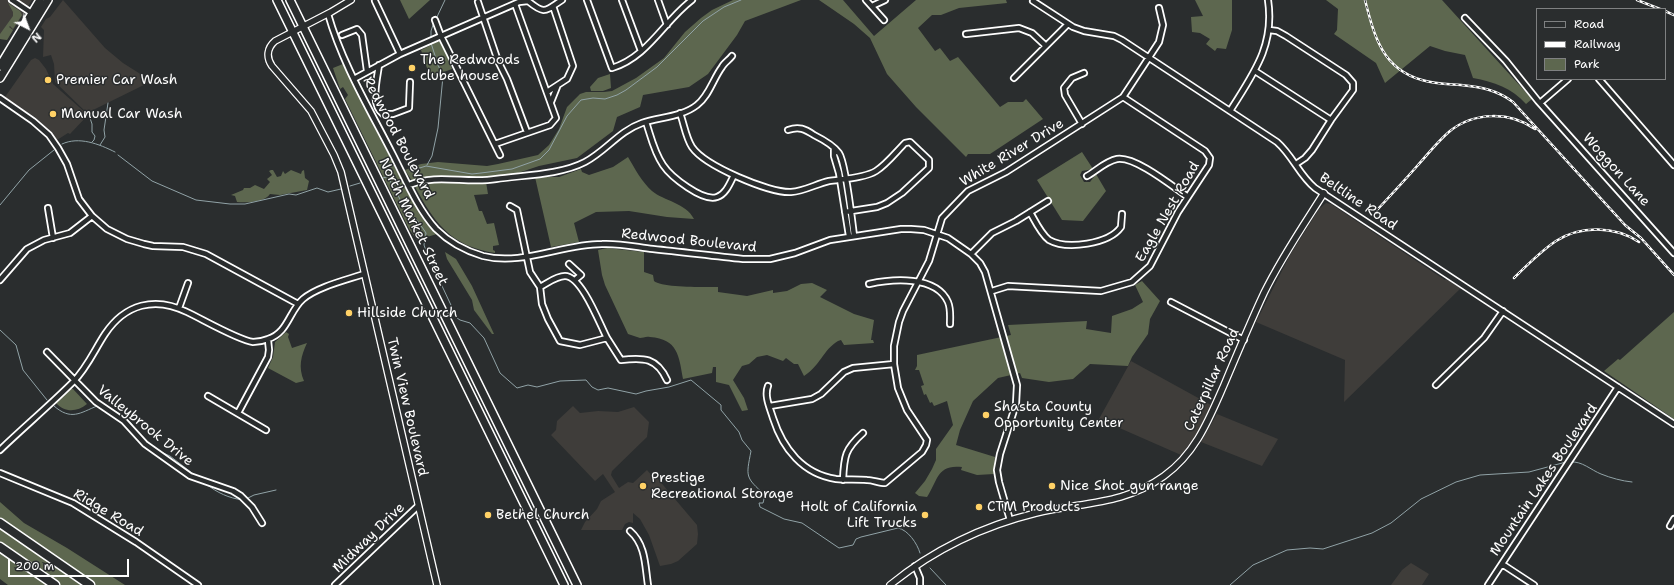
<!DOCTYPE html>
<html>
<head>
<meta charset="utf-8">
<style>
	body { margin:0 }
	#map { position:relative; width:1674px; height:585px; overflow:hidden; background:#2a2d2e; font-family:"Shantell Sans",sans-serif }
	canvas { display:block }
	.legend { position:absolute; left:1536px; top:8px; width:130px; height:72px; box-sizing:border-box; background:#2a2d2e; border:1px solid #7f8182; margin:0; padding:5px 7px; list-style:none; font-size:12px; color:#fff }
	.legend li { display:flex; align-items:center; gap:8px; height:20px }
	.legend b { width:20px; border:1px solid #7f8182 }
	.north { position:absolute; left:8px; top:8px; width:40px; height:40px; -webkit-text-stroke:3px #2a2d2e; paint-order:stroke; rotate:138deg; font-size:11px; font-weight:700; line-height:16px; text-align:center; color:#fff }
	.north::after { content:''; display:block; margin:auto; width:14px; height:18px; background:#fff; clip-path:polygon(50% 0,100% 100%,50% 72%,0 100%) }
	.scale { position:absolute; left:8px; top:559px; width:121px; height:18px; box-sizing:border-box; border:2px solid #fff; border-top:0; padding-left:5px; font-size:12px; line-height:14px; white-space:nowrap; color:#fff; -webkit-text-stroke:3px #2a2d2e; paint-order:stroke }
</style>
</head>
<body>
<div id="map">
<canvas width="1674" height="585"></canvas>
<ul class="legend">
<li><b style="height:5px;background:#2a2d2e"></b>Road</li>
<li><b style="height:5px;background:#fff"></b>Railway</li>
<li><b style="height:11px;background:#5d674f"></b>Park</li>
</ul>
<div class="north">N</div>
<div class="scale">200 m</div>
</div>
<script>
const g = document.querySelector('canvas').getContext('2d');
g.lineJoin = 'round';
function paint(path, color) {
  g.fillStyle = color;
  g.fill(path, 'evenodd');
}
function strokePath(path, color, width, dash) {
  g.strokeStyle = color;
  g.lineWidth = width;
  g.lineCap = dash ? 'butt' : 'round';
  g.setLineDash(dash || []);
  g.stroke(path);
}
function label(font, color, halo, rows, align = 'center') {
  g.font = font + ' "Shantell Sans",sans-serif';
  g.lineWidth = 3;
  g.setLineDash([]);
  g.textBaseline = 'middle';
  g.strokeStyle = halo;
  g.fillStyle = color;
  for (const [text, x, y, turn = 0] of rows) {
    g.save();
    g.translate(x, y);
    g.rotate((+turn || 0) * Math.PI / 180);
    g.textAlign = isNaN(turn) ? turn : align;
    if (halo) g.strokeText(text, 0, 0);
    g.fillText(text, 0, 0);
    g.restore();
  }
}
const built = new Path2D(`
	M 0,0 L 32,0 L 7,40 L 0,39 Z
	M 63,0 L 105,48 L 123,63 L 142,75 L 150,82 L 87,113 L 55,82 L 54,64 L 51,55 L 43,57 L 44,30 L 41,27 L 46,19 L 50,17 Z
	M 35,58 L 39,60 L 46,69 L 53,84 L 88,115 L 70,134 L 68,133 L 57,140 L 36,118 L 5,97 L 31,60 Z
	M 1326,203 L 1331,204 L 1445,280 L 1446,279 L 1461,288 L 1344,402 L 1345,360 L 1256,322 L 1290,255 L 1319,209 Z
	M 1131,361 L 1211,405 L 1197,435 L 1181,455 L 1099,419 Z
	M 573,406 L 580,413 L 598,411 L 618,412 L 634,407 L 649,422 L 647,437 L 612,471 L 611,475 L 619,488 L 628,482 L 633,483 L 647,470 L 654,478 L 658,479 L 697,525 L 698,534 L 697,544 L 678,561 L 671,564 L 660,566 L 649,535 L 640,519 L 633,513 L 633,523 L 629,522 L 625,524 L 622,530 L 581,530 L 585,522 L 597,509 L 601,501 L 615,492 L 603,474 L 595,481 L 551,435 L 556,430 L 557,421 Z
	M 1217,414 L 1278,439 L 1262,466 L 1201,442 Z
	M 1411,563 L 1429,574 L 1422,585 L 1391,585 L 1402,570 Z`);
const green = new Path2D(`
	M 400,0 L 430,0 L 409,19 Z
	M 733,0 L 801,0 L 745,21 L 737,35 L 708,74 L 689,87 L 643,95 L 640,107 L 617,117 L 613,131 L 577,158 L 539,166 L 515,174 L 484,179 L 433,176 L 412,181 L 405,170 L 421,164 L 438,162 L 487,166 L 498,164 L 538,155 L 549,145 L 559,129 L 567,107 L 580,94 L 586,92 L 604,92 L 612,91 L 636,78 L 664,58 L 685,32 L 701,18 L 712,10 Z
	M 819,0 L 843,0 L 874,36 L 916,0 L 1006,0 L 1007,3 L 959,8 L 941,15 L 932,15 L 918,28 L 935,51 L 940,48 L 950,61 L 958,57 L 1000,107 L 1008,102 L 1023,102 L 1026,99 L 1043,119 L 990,154 L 968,154 L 966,157 L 916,107 L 887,74 L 870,38 L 854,24 Z
	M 1195,0 L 1232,0 L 1232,30 L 1226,49 L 1217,48 L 1215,51 L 1206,44 L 1210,39 L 1200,33 L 1192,32 L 1191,17 L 1203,16 Z
	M 1326,0 L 1442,0 L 1532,99 L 1526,104 C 1512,88 1494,82 1473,78 L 1465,55 L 1445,51 L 1430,46 L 1385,83 L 1376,63 L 1334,34 L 1337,30 L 1338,9 Z
	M 8,3 L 20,11 L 22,15 L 13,29 L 10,26 L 9,27 L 13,30 L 7,40 L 0,39 L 0,34 L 13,16 L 13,12 Z
	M 437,42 L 442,42 L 452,69 L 427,78 L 427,68 L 421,50 Z
	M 343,64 C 357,93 372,122 387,151 C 401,180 415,211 437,234 L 417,240 L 409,229 L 345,99 L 348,95 L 343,87 L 340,89 L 333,68 Z
	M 610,74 L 611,88 L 603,91 L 591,91 L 590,87 L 598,78 Z
	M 1082,152 L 1093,169 L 1082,171 L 1080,175 L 1084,182 L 1090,182 L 1096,174 L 1106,191 L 1083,221 L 1062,220 L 1037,180 Z
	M 628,157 C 635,169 642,182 652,191 C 664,201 686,203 694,219 L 667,217 L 629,211 L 596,212 L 574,223 L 579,242 L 551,247 L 535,177 L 559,177 L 581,169 L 582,172 L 589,175 L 613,167 Z
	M 271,170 L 273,170 L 277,177 L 281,176 L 283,171 L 285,174 L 291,170 L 301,174 L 302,171 L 304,170 L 305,178 L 309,181 L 307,190 L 280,195 L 270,194 C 265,202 247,203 237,202 L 235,196 L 231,195 L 243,190 L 244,188 L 250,188 L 255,185 L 264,189 L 270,182 L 267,179 L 272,175 L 269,171 Z
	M 430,181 L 486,182 L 488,194 L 474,195 L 479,211 L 482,211 L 487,224 L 494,223 L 499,245 L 493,246 L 493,250 L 495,251 L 495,253 C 450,246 434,222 414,185 L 425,182 L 426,187 L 429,186 Z
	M 607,248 L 644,252 L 644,272 L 653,275 L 654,281 C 662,288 705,287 718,287 L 718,292 L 747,296 L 773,290 L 773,293 L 787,291 L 801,284 L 812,283 L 827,290 L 820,297 L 854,314 L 874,320 L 871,340 L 873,340 L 874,343 L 844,345 L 841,340 L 838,341 C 823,350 820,366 804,376 L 798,364 L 794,364 L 786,358 L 783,361 L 767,355 L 757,357 L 749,364 L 742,366 L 733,380 L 744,398 L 748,410 L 742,411 L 729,385 L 716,382 L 716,367 L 713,367 L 712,373 L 683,379 C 679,356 678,339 650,337 C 646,336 643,338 640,338 C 636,337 632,335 628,334 L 605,285 L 602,275 L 598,250 Z
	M 445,252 L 456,259 L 472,286 L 494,334 L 492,334 L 474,310 L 472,300 L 447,259 Z
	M 1142,281 L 1160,301 L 1150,319 L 1148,334 L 1132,357 L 1128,366 L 1090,364 L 1073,379 L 1049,382 L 1022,378 L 1020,373 L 998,378 L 973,401 L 960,430 L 956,445 L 995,457 L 994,474 L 977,475 L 961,470 L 962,467 C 937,464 938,480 927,497 L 919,496 L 915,493 L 925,481 L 932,469 L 936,460 L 936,449 L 953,425 L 947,401 L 934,406 L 932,402 L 930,403 L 926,394 L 924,395 L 921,386 L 924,385 L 919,370 L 915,370 L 917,366 L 917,355 L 1011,335 L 1008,325 L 1087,321 L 1086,329 L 1111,333 L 1112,316 L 1132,309 L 1143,302 L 1135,285 Z
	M 1674,312 L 1674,419 L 1604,371 L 1618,359 L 1620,360 Z
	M 286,332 L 289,334 L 288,337 L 292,348 L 307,343 C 301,356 298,367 304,381 L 296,383 L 268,368 L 273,357 L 275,342 Z
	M 71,389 L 73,389 L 87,404 C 77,412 65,413 56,403 Z
	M 0,502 L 24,523 L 67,548 L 125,585 L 8,585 L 0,579 Z`);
const stream = new Path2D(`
	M 436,19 L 445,0
	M 431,38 L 431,31 L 434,22
	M 88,112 L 92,124 L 92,132 L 95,136 L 94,140 L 92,142
	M 62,144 C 79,136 99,144 115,152
	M 100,145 L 105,137 L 104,130 L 108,103
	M 118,155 L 152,181 L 196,200 L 230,204 L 245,204 L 289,194 L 296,195 L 317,188 L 328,192 L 341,189
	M 427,165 L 432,156 L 438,128 L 443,76 L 438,65 L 431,43
	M 410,171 L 426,166 L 472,174 L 481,173 L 512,169 L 540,159 L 549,150 L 567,116 L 581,100 L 593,98 L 605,99 L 617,95 L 626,90 L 657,67 L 703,21 L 724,7 L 741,0
	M 388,177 L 408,214 L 417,220 L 424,230 L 426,233 L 424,245 L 428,256 L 457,318 L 460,320 L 470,323 L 484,338 L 500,373 L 517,388 L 528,385 L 537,387 L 560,381 L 586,380 L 592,387 L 598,390 L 608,388 L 636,394 L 646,391 L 669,387 L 691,380 L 721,405 L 721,410 L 739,432 L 742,440 L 751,451 C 746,477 745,477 765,495 L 763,503 L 759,503 L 760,507 L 784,519 L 802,523 L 839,548 L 853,545 L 856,539 L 861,537 L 898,528 C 908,530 917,543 920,553
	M 383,178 L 393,175
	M 350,186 L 360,183
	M 0,205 L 29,170 L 54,150
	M 0,330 L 16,345 L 23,370 L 47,400
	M 54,406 C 71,421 80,413 97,406
	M 109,408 C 117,413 133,419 134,430
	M 161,452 L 170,456 L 196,476
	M 1571,462 C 1582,461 1591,470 1601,474 C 1611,478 1622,481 1632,482
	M 206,484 C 218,493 228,498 243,500
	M 246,499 L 254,495 L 276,490
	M 930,568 L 946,585
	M 1230,585 L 1253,565 L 1287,550 L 1310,548 L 1323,549 L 1372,533 L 1391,523 L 1421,499 L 1456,482 L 1480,475 L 1529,472 L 1566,462`);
const minor = new Path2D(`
	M 12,0 L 33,14
	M 587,0 L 612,68 C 648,57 664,21 692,0
	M 622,0 L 641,51
	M 658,0 L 667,25
	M 866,0 L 884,20
	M 375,1 L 400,54
	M 1033,1 L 1073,27 L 1084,31 L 1114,36 L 1122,40 L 1277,142 C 1293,156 1299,175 1315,188 L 1674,424
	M 478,2 L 498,61 L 507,79 L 527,132
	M 872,6 L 885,0
	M 328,14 C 342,63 369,108 392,153 C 405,178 417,208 436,229 C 448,241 466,251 483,256 C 522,266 562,244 602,244 C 619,243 636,247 653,249 C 683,252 713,256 743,259 L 770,259 L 795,253 L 830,240 L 901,229 L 911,229 L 924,230 L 948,238 L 971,254 L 980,263 L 985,272 L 1017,385 L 1016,404 L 1000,454 L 997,470 L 999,482 L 1010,520
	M 1465,18 L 1506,61 L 1538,101 L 1674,253
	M 435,20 L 441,36 L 500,155
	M 1269,30 L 1277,31 L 1286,36 L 1346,75 L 1353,83 L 1353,90 L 1331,120 L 1312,150 L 1305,158 L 1296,164
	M 966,34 L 1019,28 L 1032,33 L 1046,46
	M 342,35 L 357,29 L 362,35 L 367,71
	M 379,65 C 377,80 370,104 383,114 L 393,114 L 409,108 L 410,82
	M 1255,71 L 1331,120
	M 1014,78 L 1067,25
	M 354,79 L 400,54 L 519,2 L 528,1 C 545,15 545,11 562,0
	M 1599,79 L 1674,165
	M 547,92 L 567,79 L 573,66 L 553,6
	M 0,98 L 33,121 L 49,135 L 58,148 L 67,164 L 79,199 L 92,216 L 107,229 L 127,239 L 144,244 L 153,246 L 183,247 L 206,254 L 298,304
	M 551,102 L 557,87
	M 1540,103 L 1568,79
	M 1230,111 C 1253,74 1275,46 1268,0
	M 680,113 C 684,124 686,138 692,147 C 705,166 769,193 791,192 C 805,191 816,184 829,181 C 842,179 865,178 876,171 C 887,164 896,152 905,143 L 910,142 L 929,160 L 929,168 L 902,193 L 887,203 L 877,207 L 845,212
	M 646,122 C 651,137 654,152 663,165 C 671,177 703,202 717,197 C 726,194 730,183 734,175
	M 1082,124 L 1065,95 L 1064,88 L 1072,78 L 1084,73
	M 788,130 C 799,126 805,129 814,135 C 822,139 834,146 839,153 C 846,163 852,221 854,236
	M 495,144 L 550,125 L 556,118 L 515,4
	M 834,149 L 834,156 L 839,173 L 849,236
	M 1087,176 C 1096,171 1106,161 1117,159 C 1135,156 1172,186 1188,197
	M 409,185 C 437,173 466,184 496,179 C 523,175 560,175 585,162 C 606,151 619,131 642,123 C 660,117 682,117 697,105 C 709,96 713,79 722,67 C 724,63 729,60 732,56
	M 510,206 L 517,210 L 530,272 L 540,287 L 542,304 L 548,319 L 560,341 L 580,345 L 607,338 L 621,360 C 644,357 657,358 667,380
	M 48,208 L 53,238
	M 1030,212 C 1035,221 1041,234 1049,240 C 1067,250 1109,244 1121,227 L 1122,214
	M 971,254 L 992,233 L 1016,221 L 1048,201
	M 569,264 L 581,275 L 575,280
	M 0,280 L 27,249 L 44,240 L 70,233 L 92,216
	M 869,284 C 892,279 936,275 948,302 C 951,309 950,317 950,324
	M 540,287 C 548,283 556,276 565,276 C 582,276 600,325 607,338
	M 992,291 L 1008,286 L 1101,291 L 1132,282 L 1150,266 L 1178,212 L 1209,165 L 1210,158 L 1205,151 L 1123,97
	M 1171,302 L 1244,340
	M 179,308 L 188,283
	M 47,352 L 96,402 L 124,421 L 145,444 L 190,476 L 233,491 L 241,496 L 252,507 L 262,523
	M 1436,385 L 1484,338 L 1503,311
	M 768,386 C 764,396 770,408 773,418 C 783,449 803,474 836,479 C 847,480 857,479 867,480 C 873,480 879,483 885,483 L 922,452 L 926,445 L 927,440 L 907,410 L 898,388 L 894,364 L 894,346 L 899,322 L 903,311 L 929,261 L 942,218 L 968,191 L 1006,172 L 1123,97 L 1159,42 L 1163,25 L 1159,8
	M 208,396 L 266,430
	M 770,406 L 812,399 L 821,394 L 844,372 L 853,368 L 894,364
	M 238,413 L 268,357 L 269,350 L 268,340
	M 0,450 C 24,427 50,405 73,382 C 87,368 95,349 105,334 C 125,304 155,296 187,312 C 202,319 238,340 253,342 C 258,342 263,341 268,339 C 288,333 289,311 303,299 C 317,287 346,280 364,274
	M 0,473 L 73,503 L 136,542 L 198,585
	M 843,480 C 844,456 845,449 863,433
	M 1670,526 L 1674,519
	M 630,531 C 646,545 645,566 648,585
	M 1502,564 L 1534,585
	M 915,566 L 920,578 L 920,585
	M 335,585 L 418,506
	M 1488,585 L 1618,387`);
const tertiary = new Path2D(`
	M 351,0 L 331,12 L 275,41 C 267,48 266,57 272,66 L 311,111 L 334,155 L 341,172 L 437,585
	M 890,585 C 932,551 983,526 1036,513 C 1082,502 1124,505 1164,476 C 1196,453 1209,419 1224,385 C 1237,354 1250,323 1264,293 C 1281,258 1303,226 1324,193`);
const primary = new Path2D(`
	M 277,0 L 564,585
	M 290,0 L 577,585
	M 0,66 L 40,0
	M 0,78 L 48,0`);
const motorway = new Path2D(`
	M 0,523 L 90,585
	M 0,547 L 55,585`);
const rail = new Path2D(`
	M 1365,0 C 1374,35 1382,69 1422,80 C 1435,84 1448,84 1461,85 C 1481,87 1497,90 1513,102 L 1625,225 L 1641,238 L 1674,275
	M 1637,0 L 1660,9
	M 1665,11 L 1674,15
	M 1377,210 C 1391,195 1405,180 1418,165 C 1428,154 1438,141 1450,131 C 1474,112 1509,111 1535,129
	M 1514,278 C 1527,265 1541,251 1556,241 C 1581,225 1615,226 1639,242`);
const markers = [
	[412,68,4,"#ffd166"],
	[48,80,4,"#ffd166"],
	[53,114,4,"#ffd166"],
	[349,313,4,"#ffd166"],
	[986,415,4,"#ffd166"],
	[643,486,4,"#ffd166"],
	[1052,486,4,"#ffd166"],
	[979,507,4,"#ffd166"],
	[488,515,4,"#ffd166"],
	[925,515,4,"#ffd166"]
];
const poiNames = [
	["The Redwoods",420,60],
	["clube house",420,76],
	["Premier Car Wash",56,80],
	["Manual Car Wash",61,114],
	["Hillside Church",357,313],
	["Shasta County",994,407],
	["Opportunity Center",994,423],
	["Prestige",651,478],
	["Recreational Storage",651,494],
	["Nice Shot gun range",1060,486],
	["Holt of California",917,507,"right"],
	["Lift Trucks",917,523,"right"],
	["CTM Products",987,507],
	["Bethel Church",496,515]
];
const streetNames = [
	["Redwood Boulevard",398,138,62],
	["White River Drive",1012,153,-31],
	["Woggon Lane",1616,170,48],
	["Beltline Road",1358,202,34],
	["Eagle Nest Road",1168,212,-60],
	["North Market Street",413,222,64],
	["Redwood Boulevard",689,241,6],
	["Caterpillar Road",1212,380,-65],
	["Twin View Boulevard",407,407,77],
	["Valleybrook Drive",145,426,39],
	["Mountain Lakes Boulevard",1544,480,-56],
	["Ridge Road",108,513,31],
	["Midway Drive",369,538,-44]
];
paint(built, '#3f3d3a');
paint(green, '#5d674f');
strokePath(stream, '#91a3a7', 1);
strokePath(minor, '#fff', 8);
strokePath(tertiary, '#fff', 8);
strokePath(primary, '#fff', 10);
strokePath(motorway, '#fff', 11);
strokePath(minor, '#2a2d2e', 4.5);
strokePath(tertiary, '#2a2d2e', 5.5);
strokePath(primary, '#2a2d2e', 7);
strokePath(motorway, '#2a2d2e', 8);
strokePath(rail, '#fff', 2.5);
strokePath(rail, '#2a2d2e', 1, [3]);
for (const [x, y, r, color] of markers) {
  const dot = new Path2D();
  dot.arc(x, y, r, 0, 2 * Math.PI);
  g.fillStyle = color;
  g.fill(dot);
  strokePath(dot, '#2a2d2e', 1.5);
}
label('14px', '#fff', '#2a2d2e', poiNames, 'left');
label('14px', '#fff', '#2a2d2e', streetNames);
</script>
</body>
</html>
